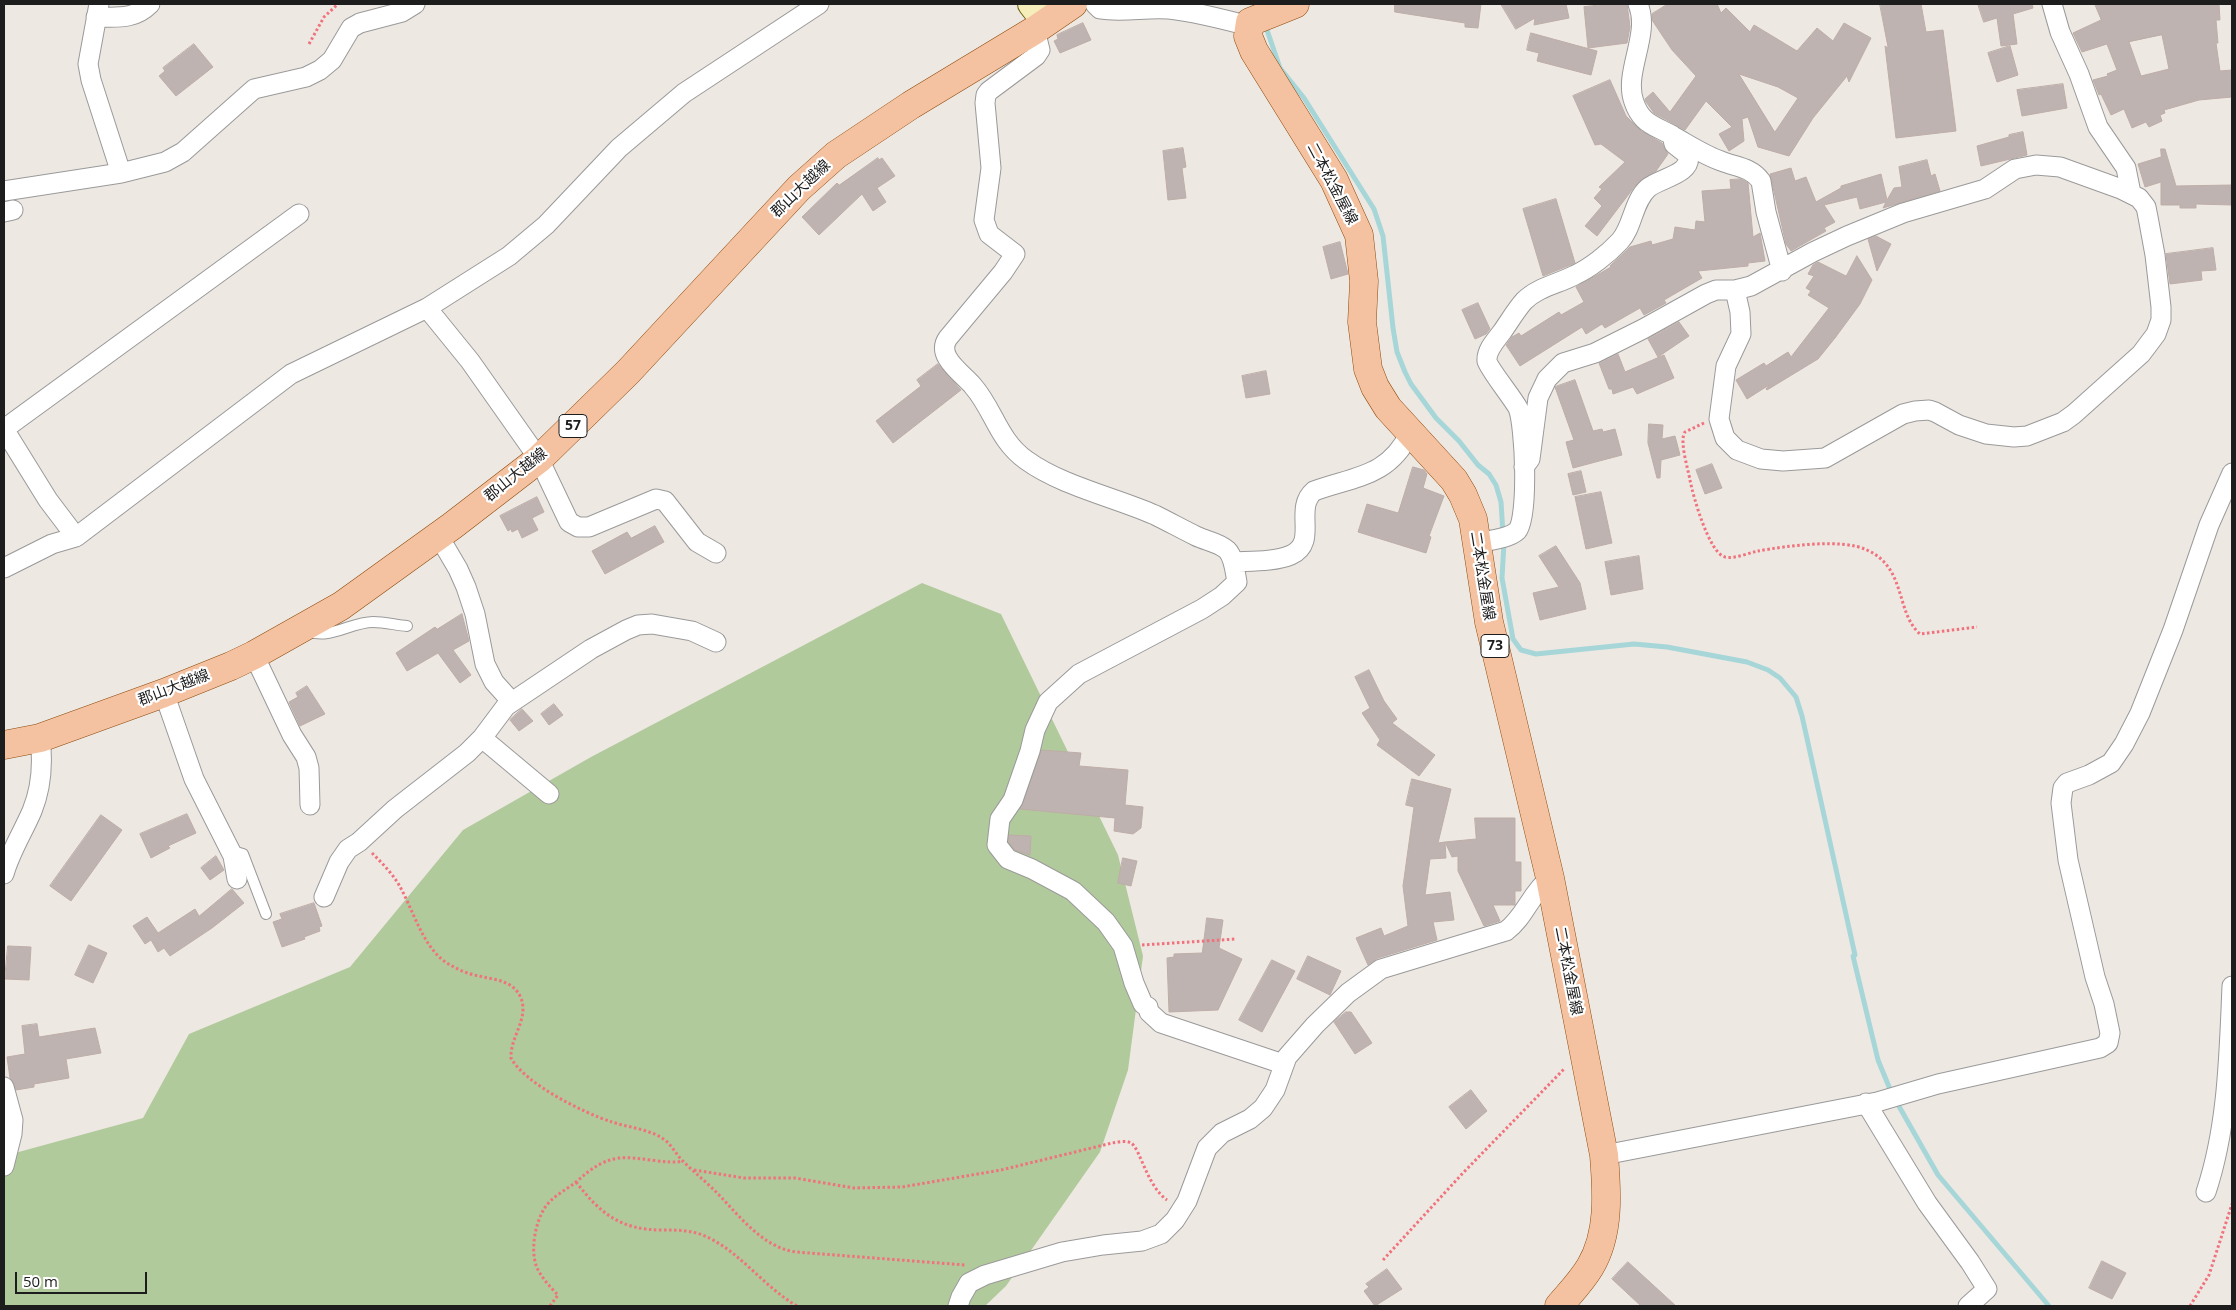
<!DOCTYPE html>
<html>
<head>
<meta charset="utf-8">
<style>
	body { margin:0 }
	#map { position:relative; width:2236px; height:1310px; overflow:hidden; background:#eee8e3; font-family:"Open Sans",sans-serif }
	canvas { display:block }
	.frame { position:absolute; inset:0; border:5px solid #1d1d1d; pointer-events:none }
	.scale { position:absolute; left:15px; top:1272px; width:132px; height:22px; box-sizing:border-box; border:2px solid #1d1d1d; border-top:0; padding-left:6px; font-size:15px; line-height:18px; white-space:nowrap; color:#1d1d1d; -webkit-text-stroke:4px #fff; paint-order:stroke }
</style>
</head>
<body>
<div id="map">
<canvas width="2236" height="1310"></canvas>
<div class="frame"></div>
<div class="scale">50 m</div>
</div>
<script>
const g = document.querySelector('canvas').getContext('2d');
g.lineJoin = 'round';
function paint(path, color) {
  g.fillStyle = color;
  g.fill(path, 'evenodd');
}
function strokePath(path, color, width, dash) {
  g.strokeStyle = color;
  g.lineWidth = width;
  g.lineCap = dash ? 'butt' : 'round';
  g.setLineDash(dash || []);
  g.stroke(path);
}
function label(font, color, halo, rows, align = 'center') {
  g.font = font + ' "Open Sans","Noto Sans JP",sans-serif';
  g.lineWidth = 4.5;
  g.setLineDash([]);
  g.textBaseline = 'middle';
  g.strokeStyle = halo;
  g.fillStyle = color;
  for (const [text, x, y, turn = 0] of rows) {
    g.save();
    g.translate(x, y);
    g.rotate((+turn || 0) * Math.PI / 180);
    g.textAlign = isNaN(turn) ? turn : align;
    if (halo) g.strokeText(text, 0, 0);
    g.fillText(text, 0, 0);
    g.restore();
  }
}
const forest = new Path2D(`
	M 922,583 L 1001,614 L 1118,855 L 1143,956 L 1128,1070 L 1100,1152 L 1006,1286 L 985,1306 L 4,1306 L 4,1156 L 143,1118 L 189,1034 L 350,967 L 463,830 L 591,757 Z`);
const stream = new Path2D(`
	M 1267,30 L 1280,68 L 1304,98 L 1374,209 L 1383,236 L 1393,328 L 1397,352 L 1405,372 L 1411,384 L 1436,418 L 1459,441 L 1478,465 L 1489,474 L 1496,485 L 1501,502 L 1503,534
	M 1504,543 L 1502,578 L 1513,639 L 1521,650 L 1536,654 L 1634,644 L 1667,647 L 1747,662 L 1768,670 L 1780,678 L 1796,697 L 1802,716 L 1855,955 L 1853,956 L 1878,1060 L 1892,1094
	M 1896,1101 L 1938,1175 L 2049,1306`);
const building = new Path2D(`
	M 1395,4 L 1481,4 L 1478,28 L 1465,27 L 1465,23 L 1395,12 Z
	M 1501,4 L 1566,4 L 1569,18 L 1534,25 L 1535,18 L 1516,29 Z
	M 1610,4 L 1627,4 L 1630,27 L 1627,43 L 1588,48 L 1584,7 Z
	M 1668,4 L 1717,4 L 1721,13 L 1726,8 L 1750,32 L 1754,25 L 1797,51 L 1817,28 L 1833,41 L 1844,23 L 1871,38 L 1849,82 L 1847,76 L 1813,118 L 1789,156 L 1758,147 L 1748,117 L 1742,119 L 1744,141 L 1729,151 L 1719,134 L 1732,127 L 1706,101 L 1685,130 L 1654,113 L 1646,102 L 1645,99 L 1653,92 L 1670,112 L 1696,76 L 1672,50 L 1652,20 L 1652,14 ZM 1739,74 L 1778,87 L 1798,98 L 1775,132 Z
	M 1880,4 L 1921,4 L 1926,32 L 1943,30 L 1956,131 L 1896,138 L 1885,46 L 1888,48 Z
	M 1978,4 L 2032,4 L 2033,8 L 2013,14 L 2017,44 L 2001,46 L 1997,18 L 1984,22 Z
	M 2095,4 L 2219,4 L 2220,20 L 2216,20 L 2218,43 L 2216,43 L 2220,71 L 2232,70 L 2232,97 L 2199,100 L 2164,110 L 2165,113 L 2160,115 L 2162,121 L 2149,127 L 2146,122 L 2132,128 L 2124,109 L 2111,115 L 2101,94 L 2099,95 L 2093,80 L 2108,76 L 2107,74 L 2117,70 L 2107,44 L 2082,52 L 2073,33 L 2101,20 ZM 2162,35 L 2169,69 L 2141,76 L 2129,42 Z
	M 1083,23 L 1091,40 L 1060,53 L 1054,41 L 1058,39 L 1057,35 Z
	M 1531,33 L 1597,51 L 1591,75 L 1537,61 L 1539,53 L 1527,50 Z
	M 194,44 L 213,67 L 176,96 L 159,76 L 165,71 L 163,68 Z
	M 2010,46 L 2018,75 L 1997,82 L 1988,53 Z
	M 1610,80 L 1626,116 L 1641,131 L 1662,143 L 1668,154 L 1656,171 L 1642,179 L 1635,186 L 1597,236 L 1585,226 L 1602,206 L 1594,198 L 1602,189 L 1599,187 L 1625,162 L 1601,144 L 1595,145 L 1573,96 Z
	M 2063,84 L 2067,108 L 2022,116 L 2017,90 Z
	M 2023,132 L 2027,155 L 1981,166 L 1977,146 L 2009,137 L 2009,135 Z
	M 1183,148 L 1186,167 L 1182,168 L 1186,198 L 1168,200 L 1163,151 Z
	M 2161,149 L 2165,149 L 2176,186 L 2232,185 L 2232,205 L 2196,204 L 2196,208 L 2180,208 L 2180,205 L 2161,205 L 2161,182 L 2145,187 L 2138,164 L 2161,157 Z
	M 878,158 L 879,160 L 882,158 L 895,176 L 877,188 L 886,202 L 873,211 L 862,194 L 819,235 L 802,217 L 837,183 L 839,185 Z
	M 1927,160 L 1931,176 L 1935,174 L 1940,191 L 1883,208 L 1886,202 L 1860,209 L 1857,197 L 1824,205 L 1835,222 L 1824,228 L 1826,231 L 1791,251 L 1786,244 L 1770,174 L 1791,168 L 1795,181 L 1806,177 L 1816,202 L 1841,188 L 1841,186 L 1881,174 L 1887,200 L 1894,188 L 1902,187 L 1899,167 Z
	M 1741,179 L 1748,183 L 1753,237 L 1760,233 L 1765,261 L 1748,263 L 1748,266 L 1698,271 L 1702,278 L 1664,300 L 1666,303 L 1644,315 L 1640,308 L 1605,328 L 1602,324 L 1586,334 L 1582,327 L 1520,366 L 1506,345 L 1512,337 L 1519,333 L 1521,336 L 1559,312 L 1561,315 L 1584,302 L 1576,287 L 1611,267 L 1610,266 L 1630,247 L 1651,241 L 1652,245 L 1673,239 L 1675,227 L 1695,230 L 1696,221 L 1705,222 L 1702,191 L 1731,189 L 1730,180 Z
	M 1556,199 L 1575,263 L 1543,276 L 1523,209 Z
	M 1876,236 L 1891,244 L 1877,271 L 1868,239 Z
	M 1340,242 L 1348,274 L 1331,279 L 1323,247 Z
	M 2213,248 L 2216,270 L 2201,271 L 2202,280 L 2170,284 L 2166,254 Z
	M 1857,256 L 1872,280 L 1860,304 L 1835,338 L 1818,359 L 1767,390 L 1766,389 L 1769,385 L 1747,399 L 1736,380 L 1764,363 L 1766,366 L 1788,352 L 1791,357 L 1829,308 L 1808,295 L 1811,291 L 1806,288 L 1814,276 L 1808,274 L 1813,265 L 1818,262 L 1846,276 Z
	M 1478,303 L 1490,329 L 1486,334 L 1475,339 L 1462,310 Z
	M 1679,322 L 1689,336 L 1658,357 L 1648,339 Z
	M 1618,354 L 1625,372 L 1664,355 L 1674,378 L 1637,394 L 1633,387 L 1613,394 L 1612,389 L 1609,389 L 1599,363 Z
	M 938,364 L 961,390 L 893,443 L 876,421 L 921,386 L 917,380 Z
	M 1266,371 L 1270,394 L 1246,398 L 1242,376 Z
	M 1575,380 L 1593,431 L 1602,429 L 1603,432 L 1615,429 L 1622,455 L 1573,468 L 1566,442 L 1574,440 L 1555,387 Z
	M 1649,424 L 1663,425 L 1662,439 L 1675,436 L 1680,455 L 1661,460 L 1660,478 L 1657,478 L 1648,443 Z
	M 1712,464 L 1722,488 L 1705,494 L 1696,470 Z
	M 1413,467 L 1424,470 L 1427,474 L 1423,488 L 1444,496 L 1429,536 L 1431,537 L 1426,553 L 1358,532 L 1367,504 L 1398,513 Z
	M 1581,471 L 1586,492 L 1573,495 L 1568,474 Z
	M 1601,492 L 1612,543 L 1586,549 L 1575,497 Z
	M 537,497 L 544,512 L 532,518 L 538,530 L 522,538 L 518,529 L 512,532 L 511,529 L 508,531 L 500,516 Z
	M 655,526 L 664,542 L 605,574 L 592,551 L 627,532 L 631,538 Z
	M 1556,546 L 1580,583 L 1586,609 L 1540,620 L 1533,593 L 1559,587 L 1539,556 Z
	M 1639,556 L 1643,589 L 1611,595 L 1605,562 Z
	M 462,614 L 469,641 L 453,650 L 471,675 L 460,683 L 438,653 L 407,671 L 396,653 L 435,627 L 437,629 Z
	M 1369,670 L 1384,701 L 1397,719 L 1392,723 L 1435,755 L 1419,776 L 1377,745 L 1380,740 L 1362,713 L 1370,708 L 1355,677 Z
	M 307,686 L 325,714 L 300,726 L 289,702 L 298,697 L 296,693 Z
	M 554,704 L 563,715 L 549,725 L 541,714 Z
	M 522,709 L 533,721 L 519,731 L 510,720 Z
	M 1042,750 L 1081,753 L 1079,766 L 1128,770 L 1125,805 L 1143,807 L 1141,828 L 1133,834 L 1114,831 L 1115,818 L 1020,809 Z
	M 1412,779 L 1451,789 L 1438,843 L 1445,842 L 1446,858 L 1430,859 L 1425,895 L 1450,892 L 1454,920 L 1433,922 L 1437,940 L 1378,958 L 1368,965 L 1356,938 L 1381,928 L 1384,936 L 1408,926 L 1403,886 L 1414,807 L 1406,805 Z
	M 187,814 L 196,833 L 168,846 L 170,848 L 151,858 L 140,834 Z
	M 101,815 L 122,830 L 71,901 L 50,886 Z
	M 1475,818 L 1515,818 L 1515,862 L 1521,862 L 1521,891 L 1515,891 L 1515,905 L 1493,905 L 1500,921 L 1484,926 L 1458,871 L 1458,856 L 1452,857 L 1445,842 L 1476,839 Z
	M 1009,835 L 1031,836 L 1030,855 L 1015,850 L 1009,842 Z
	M 216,856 L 224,870 L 210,880 L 201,868 Z
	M 1123,858 L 1137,861 L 1131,886 L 1118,883 Z
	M 232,889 L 244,903 L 212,928 L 170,956 L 164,948 L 158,952 L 151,940 L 145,944 L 133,926 L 147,917 L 158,933 L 195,909 L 199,916 Z
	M 314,903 L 322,926 L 319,927 L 320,931 L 304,937 L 305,939 L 282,947 L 273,922 L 282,919 L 280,914 Z
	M 1207,918 L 1223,920 L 1219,948 L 1242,959 L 1218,1010 L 1169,1012 L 1167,958 L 1174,957 L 1174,954 L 1202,953 Z
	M 89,945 L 107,953 L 93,983 L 75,975 Z
	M 8,946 L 31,947 L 29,980 L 5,979 Z
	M 1308,956 L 1341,971 L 1330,995 L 1297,979 Z
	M 1272,960 L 1295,971 L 1262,1032 L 1239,1020 Z
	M 1346,1012 L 1351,1012 L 1372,1043 L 1355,1054 L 1334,1022 Z
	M 37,1024 L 39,1037 L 95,1028 L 101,1053 L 66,1059 L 69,1078 L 34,1084 L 34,1087 L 16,1090 L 10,1078 L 7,1057 L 25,1054 L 22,1026 Z
	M 1471,1090 L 1487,1111 L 1466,1129 L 1449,1107 Z
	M 2102,1261 L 2126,1273 L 2112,1299 L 2089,1288 Z
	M 1628,1262 L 1676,1306 L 1641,1306 L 1612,1279 Z
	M 1387,1269 L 1402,1289 L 1375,1306 L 1364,1291 L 1369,1287 L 1366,1284 Z`);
const path = new Path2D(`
	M 309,44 L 324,17 L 338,4
	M 1704,423 L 1685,432 C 1679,440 1688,469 1690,480 C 1693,496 1709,553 1725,557 C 1736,559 1748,553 1758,551 C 1786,546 1842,538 1867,550 C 1907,568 1895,612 1920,634 L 1977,627
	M 372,853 C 382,863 392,873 399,885 C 413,909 421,943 444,961 C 454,968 467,974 479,976 C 495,980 513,980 521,998 C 529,1019 510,1037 511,1058 C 525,1084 584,1113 612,1122 C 630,1128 650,1129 665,1140 C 671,1145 675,1152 680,1158 C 690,1169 702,1178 713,1189 C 737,1212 760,1247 796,1252 L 965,1265
	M 1142,945 L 1236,939
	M 694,1170 L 744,1178 L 795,1178 L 854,1188 L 902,1187 L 1001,1170 L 1112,1143 C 1118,1142 1126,1140 1131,1143 C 1140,1148 1147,1186 1167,1200
	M 576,1182 C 600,1213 620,1230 662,1230 C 680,1230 696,1230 713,1240 C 744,1257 766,1288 797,1306
	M 1383,1260 L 1462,1174 L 1565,1068
	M 550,1306 L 558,1295 C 550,1287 542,1278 537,1268 C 530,1251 535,1224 544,1209 C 551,1197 566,1190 576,1182 C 590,1170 600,1161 619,1158 C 637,1156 669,1165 683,1161
	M 2190,1306 L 2209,1275 L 2232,1204`);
const lane = new Path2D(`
	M 308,631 C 330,640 351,622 373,622 C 384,622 396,625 407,626
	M 229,850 L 243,854 L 266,914`);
const street = new Path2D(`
	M 1095,4 L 1100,9 C 1123,13 1146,7 1169,9 C 1196,12 1223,19 1249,26
	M 1638,4 C 1651,35 1623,72 1634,102 C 1636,108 1639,114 1644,119 C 1652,127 1664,130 1673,136 C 1689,145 1704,155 1721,161 C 1736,167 1751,167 1761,181 L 1766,212 L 1782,271
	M 2052,4 L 2060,32 L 2079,74 L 2098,127 L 2126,168 L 2131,193
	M 96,17 C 117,17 134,20 150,4
	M 1035,30 L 1040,50 L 1036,56 L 989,91 L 986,95 L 985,103 L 991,168 L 984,220 L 989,234 L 1015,254 L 1003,272 L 948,338 C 935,356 962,373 973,386 C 994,410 998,440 1026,460 C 1062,486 1114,497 1155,515 C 1169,522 1182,529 1196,536 C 1206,541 1218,542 1227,550 C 1234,557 1235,572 1237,582 L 1222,596 L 1202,609 L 1079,674 L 1048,702 L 1035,730 L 1030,751 L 1013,800 L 1000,819 L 997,845 L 1008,859 L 1032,869 L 1073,891 L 1106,922 L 1123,946 L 1134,983 L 1143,1004 L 1148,1007 L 1149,1012 L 1161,1023 L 1283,1064
	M 121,173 L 165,162 L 183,152 L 254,89 L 306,77 L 320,70 L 332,60 L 351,28 L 360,23 L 402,12 L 415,4
	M 4,191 L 121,173 L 91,80 L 88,64 L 99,4
	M 4,212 L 13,210
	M 427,308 L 470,361 L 539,459 L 569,522 L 578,527 L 589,527 L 656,499 L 665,501 L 697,542 L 716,553
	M 4,429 L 48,500 L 76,537 L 291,374 L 427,308 L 509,256 L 546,225 L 619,148 L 684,93 L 819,4
	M 4,429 L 299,214
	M 1524,467 L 1530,459 L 1538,398 L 1547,379 L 1563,363 L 1595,353 L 1643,329 L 1706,294 L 1716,290 L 1735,290 L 1751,286 L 1813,252 L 1847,236 L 1903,213 L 1985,189 L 2015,169 L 2036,165 L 2060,167 L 2121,189 L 2139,198 L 2146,207 L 2148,217 L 2155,255 L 2161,307 L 2161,320 L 2156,334 L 2141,354 L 2074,414 L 2063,422 L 2027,436 L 2014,437 L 1986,434 L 1959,425 L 1935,412 L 1929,410 L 1915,411 L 1903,414 L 1825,458 L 1783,461 L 1761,459 L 1737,450 L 1725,438 L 1719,419 L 1726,366 L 1741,334 L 1740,312 L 1735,290
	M 438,535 L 458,569 L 466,587 L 475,614 L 485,664 L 494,682 L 512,702
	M 1477,543 C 1489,540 1508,539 1517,531 C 1529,518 1525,425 1518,408 C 1512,397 1489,369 1487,361 C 1486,350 1496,340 1502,332 C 1509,322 1516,310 1524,301 C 1538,287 1558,284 1575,275 C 1590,268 1608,254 1620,241 C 1633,227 1633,201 1648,188 C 1660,178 1693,174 1688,155 L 1674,144 L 1672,135
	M 1233,562 C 1251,561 1274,562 1291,555 C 1319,542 1293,509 1314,491 C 1356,476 1388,477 1410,433
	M 4,568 L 52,544 L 76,537
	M 254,655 L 292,735 L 306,757 L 309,768 L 310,805
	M 164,693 L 194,779 L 233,856 L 237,879
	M 482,738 L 549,794
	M 4,874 C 10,852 23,832 32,811 C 41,789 43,762 40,738
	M 324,897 L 339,862 L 348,849 L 359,842 L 395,809 L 467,753 L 482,738 L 506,706 L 591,649 L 626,630 L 638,625 L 652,624 L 692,631 L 716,642
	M 4,1087 L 13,1120 L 12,1134 L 4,1166
	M 1866,1103 L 1927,1203 L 1970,1262 L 1987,1289 L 1968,1306
	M 1604,1155 L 1877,1102 L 1938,1084 L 2100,1048 L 2108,1043 L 2110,1033 L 2104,1004 L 2095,977 L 2068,860 L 2061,803 L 2063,788 L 2067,783 L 2089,775 L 2111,763 L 2124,744 L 2140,713 L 2173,630 L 2209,525 L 2232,473
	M 2206,1192 C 2228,1126 2229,1055 2232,986
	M 958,1306 L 961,1297 L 969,1283 L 985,1275 L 1062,1252 L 1103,1245 L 1142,1241 L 1161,1234 L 1175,1220 L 1187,1201 L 1207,1148 L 1222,1133 L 1250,1119 L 1263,1108 L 1275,1090 L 1287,1057 L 1315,1025 L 1348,993 L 1381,969 L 1506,931 C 1525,917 1531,893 1550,878`);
const secondary = new Path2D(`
	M 1031,4 L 1045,22`);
const primary = new Path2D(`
	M 1295,4 L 1250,22 L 1248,36 L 1254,51 L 1334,180 L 1359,235 L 1364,281 L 1362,322 L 1368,369 L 1375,387 L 1388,408 L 1454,480 L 1463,495 L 1473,519 L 1489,622 L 1550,878 L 1604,1155 C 1607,1192 1610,1234 1590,1267 C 1581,1282 1569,1294 1559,1306
	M 4,745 L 40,738 L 164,693 L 231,666 L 254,655 L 341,606 L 452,526 L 539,459 L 628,372 L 799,188 L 836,155 L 911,105 L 1035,30 L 1073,4`);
const shields = [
	[573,426,28],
	[1495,646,28]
];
const shieldNames = [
	["57",573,426],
	["73",1495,646]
];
const streetNames = [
	["二本松金屋線",1332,184,62],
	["郡山大越線",801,189,-44],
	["郡山大越線",516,475,-39],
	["二本松金屋線",1482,576,81],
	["郡山大越線",174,688,-21],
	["二本松金屋線",1568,971,79]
];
paint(forest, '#b1ca9b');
strokePath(stream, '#a7d6d8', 5);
paint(building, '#beb3b0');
strokePath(building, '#beada7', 1);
strokePath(lane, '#9a9a9a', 12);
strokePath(street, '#9a9a9a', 21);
strokePath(secondary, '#6c650c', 28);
strokePath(primary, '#8c4a0a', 29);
strokePath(path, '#f0727c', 3, [2.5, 2.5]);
strokePath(lane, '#fff', 10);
strokePath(street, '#fff', 19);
strokePath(secondary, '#f5edba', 26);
strokePath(primary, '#f5c2a1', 28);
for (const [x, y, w] of shields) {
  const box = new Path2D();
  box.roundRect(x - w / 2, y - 11.5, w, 23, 4);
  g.fillStyle = '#fff';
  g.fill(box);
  strokePath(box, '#1d1d1d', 1);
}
label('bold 14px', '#1d1d1d', null, shieldNames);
label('15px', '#1d1d1d', '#fff', streetNames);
</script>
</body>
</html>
